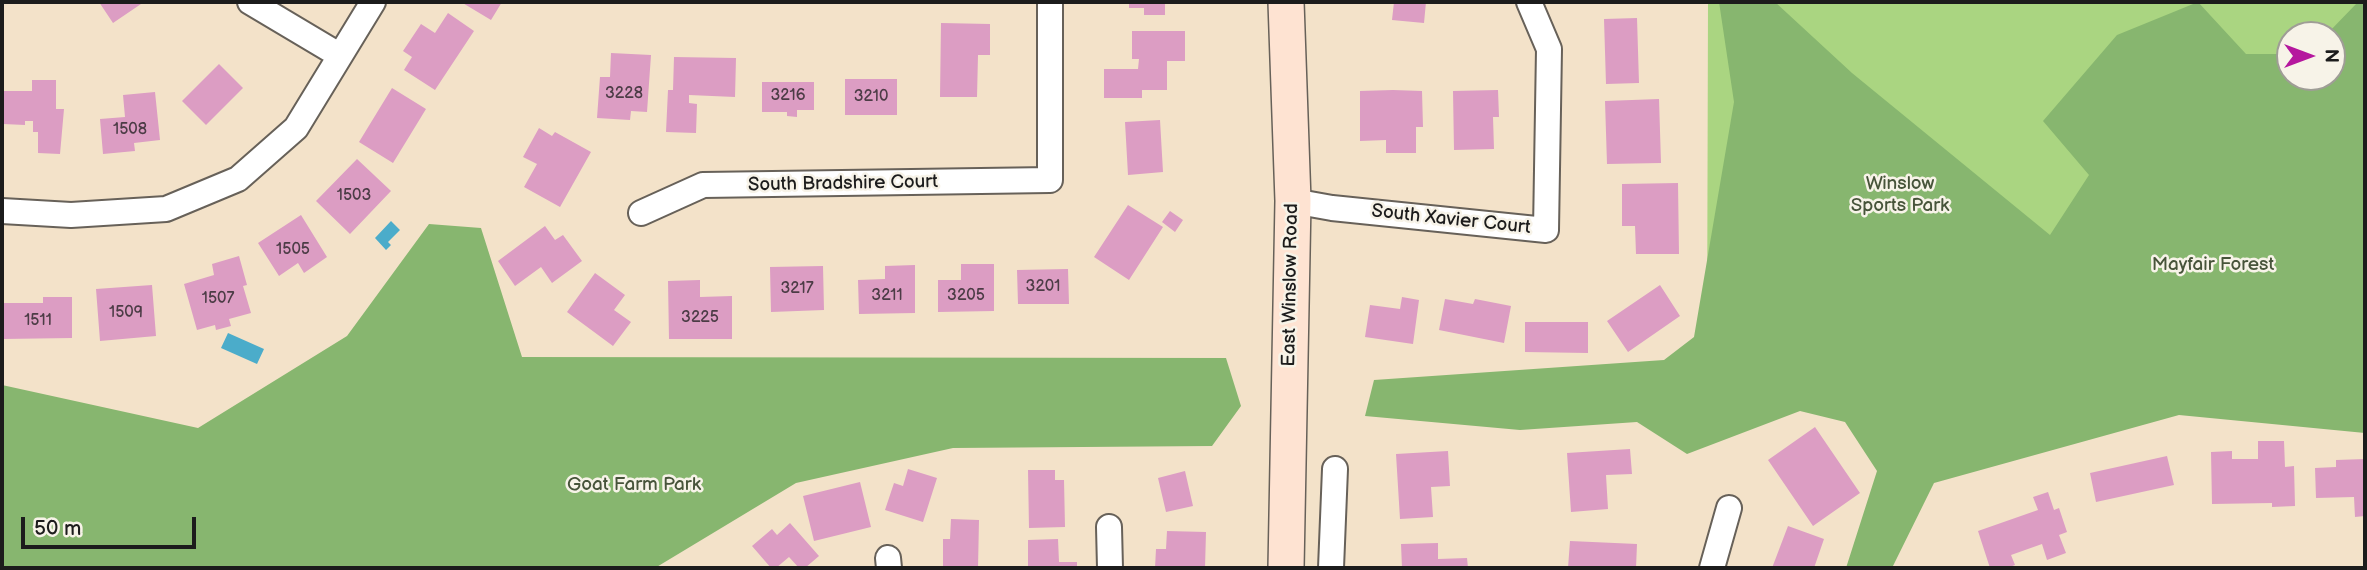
<!DOCTYPE html>
<html>
<head>
<meta charset="utf-8">
<style>
	body { margin:0 }
	#map { position:relative; width:2367px; height:570px; overflow:hidden; background:#f3e2c9; font-family:"Balsamiq Sans",sans-serif }
	canvas { display:block }
	.frame { position:absolute; inset:0; border:4px solid #1c1c1c; pointer-events:none }
	.north { position:absolute; left:2276px; top:21px; width:70px; height:70px; box-sizing:border-box; background:#f7f3e8; border:2px solid #9f9d96; border-radius:50%; rotate:90deg; font-size:19px; font-weight:700; line-height:28px; text-align:center; color:#1c1c1c }
	.north::after { content:''; display:block; margin:auto; width:24px; height:32px; background:#b5179e; clip-path:polygon(50% 0,100% 100%,50% 72%,0 100%) }
	.scale { position:absolute; left:21px; top:517px; width:175px; height:32px; box-sizing:border-box; border:4px solid #1c1c1c; border-top:0; padding-left:9px; font-size:21px; line-height:24px; white-space:nowrap; color:#1c1c1c; -webkit-text-stroke:5px #f7f3e8; paint-order:stroke }
</style>
</head>
<body>
<div id="map">
<canvas width="2367" height="570"></canvas>
<div class="frame"></div>
<div class="north">N</div>
<div class="scale">50 m</div>
</div>
<script>
const g = document.querySelector('canvas').getContext('2d');
g.lineJoin = 'round';
function paint(path, color) {
  g.fillStyle = color;
  g.fill(path, 'evenodd');
}
function strokePath(path, color, width, dash) {
  g.strokeStyle = color;
  g.lineWidth = width;
  g.lineCap = dash ? 'butt' : 'round';
  g.setLineDash(dash || []);
  g.stroke(path);
}
function label(font, color, halo, rows, align = 'center') {
  g.font = font + ' "Balsamiq Sans",sans-serif';
  g.lineWidth = 5;
  g.setLineDash([]);
  g.textBaseline = 'middle';
  g.strokeStyle = halo;
  g.fillStyle = color;
  for (const [text, x, y, turn = 0] of rows) {
    g.save();
    g.translate(x, y);
    g.rotate((+turn || 0) * Math.PI / 180);
    g.textAlign = isNaN(turn) ? turn : align;
    if (halo) g.strokeText(text, 0, 0);
    g.fillText(text, 0, 0);
    g.restore();
  }
}
const green = new Path2D(`
	M 1708,2 L 2365,2 L 2365,385 L 1707,361 ZM 2290,35 L 2332,35 L 2332,77 L 2290,77 Z`);
const forest = new Path2D(`
	M 1719,2 L 1775,2 L 1852,73 L 2050,235 L 2089,175 L 2043,121 L 2117,35 L 2198,2 L 2246,54 L 2290,54 L 2290,77 L 2332,77 L 2332,35 L 2326,35 L 2358,2 L 2365,2 L 2365,433 L 2179,415 L 1934,483 L 1892,568 L 1846,568 L 1877,471 L 1845,422 L 1800,411 L 1687,454 L 1637,422 L 1520,430 L 1365,416 L 1374,380 L 1664,360 L 1694,337 L 1734,102 Z
	M 429,224 L 481,228 L 522,357 L 1226,358 L 1241,406 L 1212,446 L 953,448 L 796,483 L 655,568 L 2,568 L 2,385 L 198,428 L 347,336 Z`);
const water = new Path2D(`
	M 391,221 L 400,230 L 388,242 L 391,245 L 386,250 L 375,238 Z
	M 228,333 L 264,349 L 257,364 L 221,348 Z`);
const building = new Path2D(`
	M 99,2 L 139,2 L 141,4 L 113,23 Z
	M 461,2 L 502,2 L 491,20 Z
	M 1129,2 L 1165,2 L 1165,15 L 1144,15 L 1144,8 L 1129,8 Z
	M 1394,2 L 1426,2 L 1424,23 L 1392,20 Z
	M 448,13 L 474,31 L 435,90 L 404,70 L 412,57 L 403,51 L 421,24 L 435,33 Z
	M 1637,18 L 1639,83 L 1606,84 L 1604,19 Z
	M 941,23 L 990,24 L 990,55 L 978,55 L 977,97 L 940,97 Z
	M 1132,31 L 1185,31 L 1185,61 L 1167,61 L 1167,90 L 1142,90 L 1142,98 L 1104,98 L 1104,69 L 1138,69 L 1139,59 L 1132,59 Z
	M 611,53 L 651,55 L 647,112 L 631,111 L 630,120 L 597,118 L 600,77 L 610,77 Z
	M 674,57 L 736,58 L 735,97 L 689,95 L 689,103 L 697,104 L 696,133 L 666,132 L 668,90 L 673,90 Z
	M 219,64 L 243,88 L 206,125 L 182,101 Z
	M 845,79 L 897,79 L 897,115 L 845,115 Z
	M 32,80 L 56,80 L 56,109 L 64,109 L 60,154 L 38,153 L 38,132 L 33,132 L 33,121 L 25,121 L 25,125 L 3,124 L 4,91 L 32,91 Z
	M 762,82 L 814,82 L 814,110 L 797,110 L 797,117 L 787,116 L 787,112 L 762,112 Z
	M 392,88 L 426,109 L 393,163 L 359,142 Z
	M 1393,90 L 1422,91 L 1423,127 L 1416,127 L 1416,153 L 1386,153 L 1386,140 L 1360,141 L 1360,91 Z
	M 1498,90 L 1499,117 L 1493,117 L 1494,149 L 1454,150 L 1453,91 Z
	M 155,92 L 160,140 L 134,143 L 135,151 L 103,154 L 100,119 L 125,117 L 123,95 Z
	M 1659,99 L 1661,163 L 1607,164 L 1605,101 Z
	M 1160,120 L 1163,172 L 1128,175 L 1125,122 Z
	M 539,128 L 552,136 L 555,132 L 591,152 L 560,207 L 524,187 L 537,164 L 523,157 Z
	M 357,159 L 391,191 L 350,234 L 316,201 Z
	M 1678,183 L 1679,254 L 1636,254 L 1635,226 L 1622,226 L 1622,184 Z
	M 1128,205 L 1163,227 L 1129,280 L 1094,257 Z
	M 1170,211 L 1183,220 L 1175,232 L 1162,222 Z
	M 301,215 L 327,257 L 304,273 L 298,263 L 279,276 L 258,243 Z
	M 545,226 L 555,240 L 563,235 L 582,261 L 552,283 L 541,267 L 515,286 L 498,261 Z
	M 239,256 L 247,285 L 243,286 L 251,313 L 229,319 L 231,326 L 216,330 L 215,325 L 197,330 L 184,284 L 214,275 L 212,264 Z
	M 961,264 L 994,264 L 994,311 L 938,312 L 938,280 L 961,280 Z
	M 915,265 L 915,313 L 859,314 L 858,280 L 885,279 L 885,266 Z
	M 823,266 L 824,310 L 771,312 L 770,267 Z
	M 1068,269 L 1069,304 L 1018,304 L 1017,270 Z
	M 595,273 L 625,295 L 614,310 L 631,322 L 613,346 L 567,312 Z
	M 700,280 L 700,297 L 732,296 L 732,339 L 669,339 L 668,281 Z
	M 152,285 L 156,336 L 100,341 L 96,289 Z
	M 1660,285 L 1680,316 L 1628,352 L 1607,321 Z
	M 43,297 L 72,297 L 72,338 L 3,339 L 3,303 L 43,303 Z
	M 1402,297 L 1419,300 L 1413,344 L 1365,337 L 1370,305 L 1400,309 Z
	M 1445,299 L 1473,304 L 1475,299 L 1511,306 L 1504,343 L 1439,330 Z
	M 1525,322 L 1588,322 L 1588,353 L 1525,352 Z
	M 1815,427 L 1860,493 L 1813,526 L 1768,460 Z
	M 2258,441 L 2284,441 L 2285,467 L 2294,466 L 2295,506 L 2272,507 L 2272,503 L 2212,504 L 2211,452 L 2232,451 L 2232,459 L 2258,459 Z
	M 1630,449 L 1632,474 L 1606,475 L 1608,509 L 1571,512 L 1567,453 Z
	M 1448,451 L 1450,486 L 1431,487 L 1433,517 L 1400,519 L 1396,454 Z
	M 2167,456 L 2174,485 L 2096,502 L 2090,473 Z
	M 2365,459 L 2365,516 L 2355,517 L 2354,497 L 2316,498 L 2315,468 L 2336,467 L 2336,460 Z
	M 908,469 L 937,478 L 923,522 L 885,510 L 894,483 L 903,486 Z
	M 1028,470 L 1055,470 L 1055,480 L 1064,480 L 1065,527 L 1029,528 Z
	M 1185,471 L 1193,506 L 1166,512 L 1158,478 Z
	M 860,482 L 871,527 L 814,541 L 803,496 Z
	M 2048,492 L 2054,510 L 2059,508 L 2067,532 L 2059,535 L 2066,553 L 2047,560 L 2042,544 L 2011,555 L 2015,565 L 2007,568 L 1990,568 L 1978,531 L 2038,510 L 2033,497 Z
	M 951,519 L 979,520 L 978,568 L 943,568 L 943,539 L 950,539 Z
	M 790,523 L 819,556 L 805,568 L 799,568 L 789,557 L 776,568 L 771,568 L 752,546 L 772,529 L 777,535 Z
	M 1788,526 L 1824,539 L 1814,568 L 1772,568 Z
	M 1167,531 L 1206,532 L 1205,568 L 1155,568 L 1156,549 L 1166,549 Z
	M 1058,539 L 1059,562 L 1077,562 L 1077,568 L 1028,568 L 1028,540 Z
	M 1570,541 L 1637,544 L 1636,568 L 1568,568 Z
	M 1438,543 L 1438,559 L 1467,558 L 1468,568 L 1402,568 L 1401,544 Z`);
const street = new Path2D(`
	M 250,2 L 339,55
	M 1293,201 L 1332,208 L 1546,230 L 1549,49 L 1529,2
	M 2,211 L 71,215 L 166,209 L 238,179 L 296,128 L 373,2
	M 641,213 L 703,185 L 1050,180 L 1050,2
	M 1109,527 L 1110,568
	M 888,558 L 889,568
	M 1331,568 L 1335,469
	M 1712,568 L 1729,508`);
const secondary = new Path2D(`
	M 1286,568 L 1293,201 L 1286,2`);
const numberNames = [
	["3228",624,94],
	["3216",788,96],
	["3210",871,97],
	["1508",130,130],
	["1503",354,196],
	["1505",293,250],
	["3201",1043,287],
	["3217",797,289],
	["3211",887,296],
	["3205",966,296],
	["1507",218,299],
	["1509",126,313],
	["3225",700,318],
	["1511",38,321]
];
const streetNames = [
	["South Bradshire Court",843,184,-1],
	["South Xavier Court",1451,220,6],
	["East Winslow Road",1291,285,-89]
];
const parkNames = [
	["Winslow",1900,184],
	["Sports Park",1900,206],
	["Mayfair Forest",2213,265],
	["Goat Farm Park",634,485]
];
paint(green, '#aad581');
paint(forest, '#87b66f');
paint(water, '#4bacca');
paint(building, '#dc9dc3');
strokePath(street, '#676159', 28);
strokePath(secondary, '#676159', 38);
strokePath(street, '#fff', 24);
strokePath(secondary, '#fee3d2', 35);
label('16px', '#4c3c46', null, numberNames);
label('19px', '#1c1c1c', '#f7f3e8', streetNames);
label('19px', '#47543a', '#f7f3e8', parkNames);
</script>
</body>
</html>
